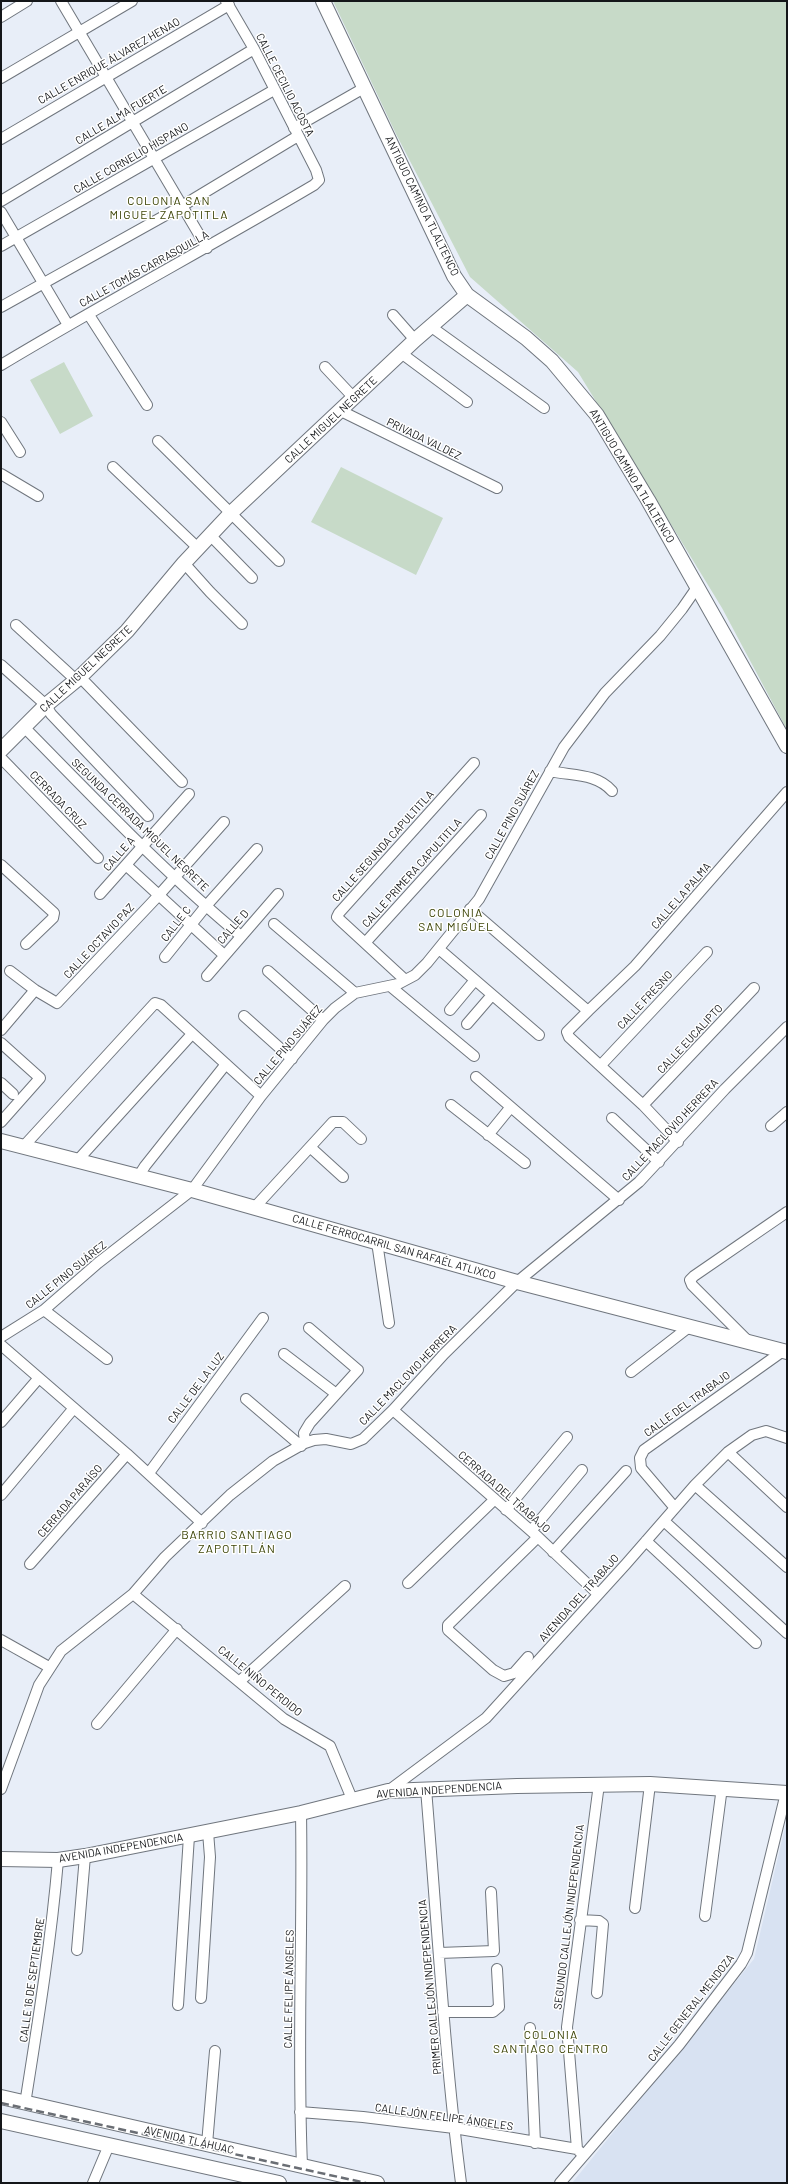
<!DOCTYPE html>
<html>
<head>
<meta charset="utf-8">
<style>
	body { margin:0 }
	#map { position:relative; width:788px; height:2184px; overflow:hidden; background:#e8eef8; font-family:Barlow,sans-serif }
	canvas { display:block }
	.frame { position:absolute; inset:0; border:2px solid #141619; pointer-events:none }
</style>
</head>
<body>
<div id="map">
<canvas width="788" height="2184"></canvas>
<div class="frame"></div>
</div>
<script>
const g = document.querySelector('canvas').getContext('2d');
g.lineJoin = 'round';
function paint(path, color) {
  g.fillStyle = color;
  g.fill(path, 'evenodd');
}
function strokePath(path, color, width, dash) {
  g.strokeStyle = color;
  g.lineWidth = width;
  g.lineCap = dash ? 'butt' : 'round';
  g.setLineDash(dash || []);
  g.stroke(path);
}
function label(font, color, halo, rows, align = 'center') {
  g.font = font + ' Barlow,sans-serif';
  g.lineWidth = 3;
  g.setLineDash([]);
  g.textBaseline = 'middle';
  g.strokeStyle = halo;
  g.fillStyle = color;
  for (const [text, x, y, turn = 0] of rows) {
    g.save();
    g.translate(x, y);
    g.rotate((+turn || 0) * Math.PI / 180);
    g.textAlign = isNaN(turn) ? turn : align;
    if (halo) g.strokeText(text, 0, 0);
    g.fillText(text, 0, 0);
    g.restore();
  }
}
const built = new Path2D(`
	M 787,1819 L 787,2183 L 572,2183 L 754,1959 Z`);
const green = new Path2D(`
	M 333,1 L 787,1 L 787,730 L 722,608 L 578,372 L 470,277 L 396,134 Z
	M 64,362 L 93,416 L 60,434 L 30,380 Z
	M 341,467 L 443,518 L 416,575 L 311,522 Z`);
const street = new Path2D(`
	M 61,1 L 207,248
	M 1,17 L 27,1
	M 1,78 L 132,1
	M 294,128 L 364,88
	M 1,139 L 229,5
	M 1,201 L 254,49
	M 1,212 L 68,325
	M 1,246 L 274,90
	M 1,307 L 182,206 L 298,136
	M 89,315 L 147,405
	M 393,315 L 415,340
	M 430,326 L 544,408
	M 401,353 L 467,402
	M 1,365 C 104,303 211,246 314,185 L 319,180 L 316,170 L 254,49 L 226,1
	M 325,367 L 354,398
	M 341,411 L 497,488
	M 1,422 L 20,452
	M 158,441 L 279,561
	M 113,467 L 198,548
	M 1,474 L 38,496
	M 210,535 L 252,578
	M 184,563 L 210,592 L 242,624
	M 16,625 L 76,680
	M 1,665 L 46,705 L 51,714 L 148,816
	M 80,677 L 182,782
	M 25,728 C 95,799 164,872 241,936
	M 1,758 L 98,858
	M 550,771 C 572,776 596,773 612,791
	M 1,865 L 54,913 L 53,918 L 26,944
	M 126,865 L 224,955
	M 100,894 L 189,794
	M 470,909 L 588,1011 L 567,1032 L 569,1037 L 643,1105 L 678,1142
	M 274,924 L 355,993
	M 365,943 L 340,920 L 337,917 L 339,913 L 474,763
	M 439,949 L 539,1035
	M 165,957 L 206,906 L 257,849
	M 10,971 L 35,990 L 57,1003 L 159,895 L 224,822
	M 268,971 L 323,1020
	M 207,976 L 278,894
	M 404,979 L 365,943 L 481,815
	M 390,986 L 474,1056
	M 450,1010 L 475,980
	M 588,1011 L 635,966 L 787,792
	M 244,1016 L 292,1059
	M 467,1024 L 492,995
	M 1,1030 L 35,990
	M 1,1043 L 40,1078 L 1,1122
	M 601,1065 L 707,952
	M 476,1077 L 619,1200
	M 1,1083 L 13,1094
	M 451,1105 L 525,1163
	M 643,1105 L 754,988
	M 612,1118 L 659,1162
	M 771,1126 L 787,1112
	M 488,1135 L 510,1108
	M 23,1147 L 155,1003 L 161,1005 L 261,1096
	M 310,1147 L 343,1177
	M 77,1161 L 192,1034
	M 138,1177 L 145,1166 L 226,1064
	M 255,1207 L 333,1122 L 343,1122 L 361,1139
	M 377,1242 L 389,1323
	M 44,1310 L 107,1359
	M 1,1337 L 44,1310 L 98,1263 L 192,1190 L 261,1096 L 323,1020 L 335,1008 L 355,993 L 398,984 L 415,975 L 427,963 L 479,899 L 564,747 L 605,693 L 660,636 L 682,609 L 698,586
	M 749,1342 L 692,1285 L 690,1280 L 694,1276 L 787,1212
	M 1,1345 L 127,1454 L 202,1523
	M 284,1354 L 335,1393
	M 631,1372 L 689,1327
	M 246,1399 L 301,1446
	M 393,1410 L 538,1537 L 598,1594
	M 1,1422 L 38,1379
	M 305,1443 L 304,1433 L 310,1423 L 358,1370 L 309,1328
	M 728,1452 L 787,1507
	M 149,1473 L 263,1318
	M 695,1485 L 787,1567
	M 1,1495 L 74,1408
	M 675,1508 L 641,1468 L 640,1458 L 644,1450 L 783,1351
	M 506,1510 L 567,1437
	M 664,1521 L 787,1633
	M 531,1531 L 582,1470
	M 646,1541 L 756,1643
	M 553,1552 L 626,1471
	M 30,1564 L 127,1454
	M 408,1583 L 494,1500
	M 133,1594 L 284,1719 L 330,1746 L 352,1799
	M 1,1640 L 49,1667
	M 528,1657 L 514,1673 L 504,1676 L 493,1670 L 448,1630 L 448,1625 L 538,1537
	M 240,1681 L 345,1586
	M 97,1724 L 177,1629
	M 1,1789 L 39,1685 L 61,1651 L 133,1594 L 165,1557 L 230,1495 L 273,1461 L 305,1443 L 314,1440 L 326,1439 L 351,1444 L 363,1439 L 393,1410 L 444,1354 L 517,1282 L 639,1182 L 725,1089 L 787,1027
	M 426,1789 C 437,1920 444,2052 461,2183
	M 388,1791 L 486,1718 L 626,1564 L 695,1485 L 728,1452 L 752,1435 L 766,1431 L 787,1438
	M 301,1813 C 303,1930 297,2048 302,2165
	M 635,1908 L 650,1784
	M 705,1916 L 722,1787
	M 580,1920 L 599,1921 L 603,1924 L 597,1993
	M 77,1950 L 85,1856
	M 439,1953 L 494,1951 L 491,1892
	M 201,1998 L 210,1857 L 208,1832
	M 178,2005 L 189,1836
	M 443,2012 L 493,2012 L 499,2007 L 497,1969
	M 530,2028 L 535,2143
	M 25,2104 C 38,2022 51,1942 58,1860
	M 300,2112 L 363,2117 L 454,2128 L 577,2149 L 581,2153
	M 207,2144 L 215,2051
	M 577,2149 L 567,2027 L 599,1784
	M 93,2183 L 109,2145
	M 560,2183 L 679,2045 L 741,1964 L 747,1953 L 786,1793`);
const secondary = new Path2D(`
	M 323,1 L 454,276 L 467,295 L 526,338 L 552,361 L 597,415 L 648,500 L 787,746
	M 1,750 L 46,705 L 80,677 L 127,631 L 184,563 L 232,512 L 415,340 L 467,295
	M 1,1141 L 192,1190 L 517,1282 L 787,1352
	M 1,1859 L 58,1860 L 85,1856 L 301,1813 L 388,1791 L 517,1786 L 650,1784 L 787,1793
	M 1,2097 L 377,2183
	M 1,2121 L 279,2183`);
const rail = new Path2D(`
	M 1,2103 L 366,2183`);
const streetNames = [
	["CALLE ENRIQUE ÁLVAREZ HENAO",109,61,-30],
	["CALLE CECILIO ACOSTA",285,85,63],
	["CALLE ALMA FUERTE",121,115,-31],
	["CALLE CORNELIO HISPANO",131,158,-30],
	["ANTIGUO CAMINO A TLALTENCO",422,206,64],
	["CALLE TOMÁS CARRASQUILLA",144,269,-29],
	["CALLE MIGUEL NEGRETE",331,420,-43],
	["PRIVADA VALDEZ",424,439,26],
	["ANTIGUO CAMINO A TLALTENCO",632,476,59],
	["CALLE MIGUEL NEGRETE",86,669,-43],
	["CERRADA CRUZ",58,800,46],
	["CALLE PINO SUÁREZ",512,815,-61],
	["SEGUNDA CERRADA MIGUEL NEGRETE",140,825,44],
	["CALLE SEGUNDA CAPULTITLA",383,846,-48],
	["CALLE A",119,854,-49],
	["CALLE PRIMERA CAPULTITLA",412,873,-48],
	["CALLE LA PALMA",681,896,-49],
	["CALLE C",176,924,-52],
	["CALLE D",233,927,-49],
	["CALLE OCTAVIO PAZ",99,941,-47],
	["CALLE FRESNO",645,1000,-47],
	["CALLE EUCALIPTO",690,1039,-47],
	["CALLE PINO SUÁREZ",288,1045,-50],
	["CALLE MACLOVIO HERRERA",670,1130,-47],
	["CALLE FERROCARRIL SAN RAFAÉL ATLIXCO",394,1247,16],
	["CALLE PINO SUÁREZ",66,1275,-39],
	["CALLE MACLOVIO HERRERA",408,1375,-46],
	["CALLE DE LA LUZ",196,1388,-53],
	["CALLE DEL TRABAJO",687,1404,-36],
	["CERRADA DEL TRABAJO",504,1492,41],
	["CERRADA PARAÍSO",70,1501,-49],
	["AVENIDA DEL TRABAJO",579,1598,-48],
	["CALLE NIÑO PERDIDO",260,1681,39],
	["AVENIDA INDEPENDENCIA",439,1790,-4],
	["AVENIDA INDEPENDENCIA",121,1848,-10],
	["SEGUNDO CALLEJÓN INDEPENDENCIA",569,1917,-83],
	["CALLE 16 DE SEPTIEMBRE",32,1980,-82],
	["PRIMER CALLEJÓN INDEPENDENCIA",430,1987,-95],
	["CALLE FELIPE ÁNGELES",289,1989,-89],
	["CALLE GENERAL MENDOZA",691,2008,-52],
	["CALLEJÓN FELIPE ÁNGELES",444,2117,8],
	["AVENIDA TLÁHUAC",189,2140,13]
];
const neighbourhoodNames = [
	["COLONIA SAN",169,201],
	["MIGUEL ZAPOTITLA",169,215],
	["COLONIA",456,913],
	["SAN MIGUEL",456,927],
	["BARRIO SANTIAGO",237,1535],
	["ZAPOTITLÁN",237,1549],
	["COLONIA",551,2035],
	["SANTIAGO CENTRO",551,2049]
];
paint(built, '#d8e2f2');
paint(green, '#c7dac8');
strokePath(street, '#70767e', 12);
strokePath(secondary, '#70767e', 16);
strokePath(street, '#fff', 10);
strokePath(secondary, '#fff', 14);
strokePath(rail, '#6a6e74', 2.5, [8, 4]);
label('11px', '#141619', '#fff', streetNames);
g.letterSpacing = '1px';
label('12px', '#3c4406', '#fff', neighbourhoodNames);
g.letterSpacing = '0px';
</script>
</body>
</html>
